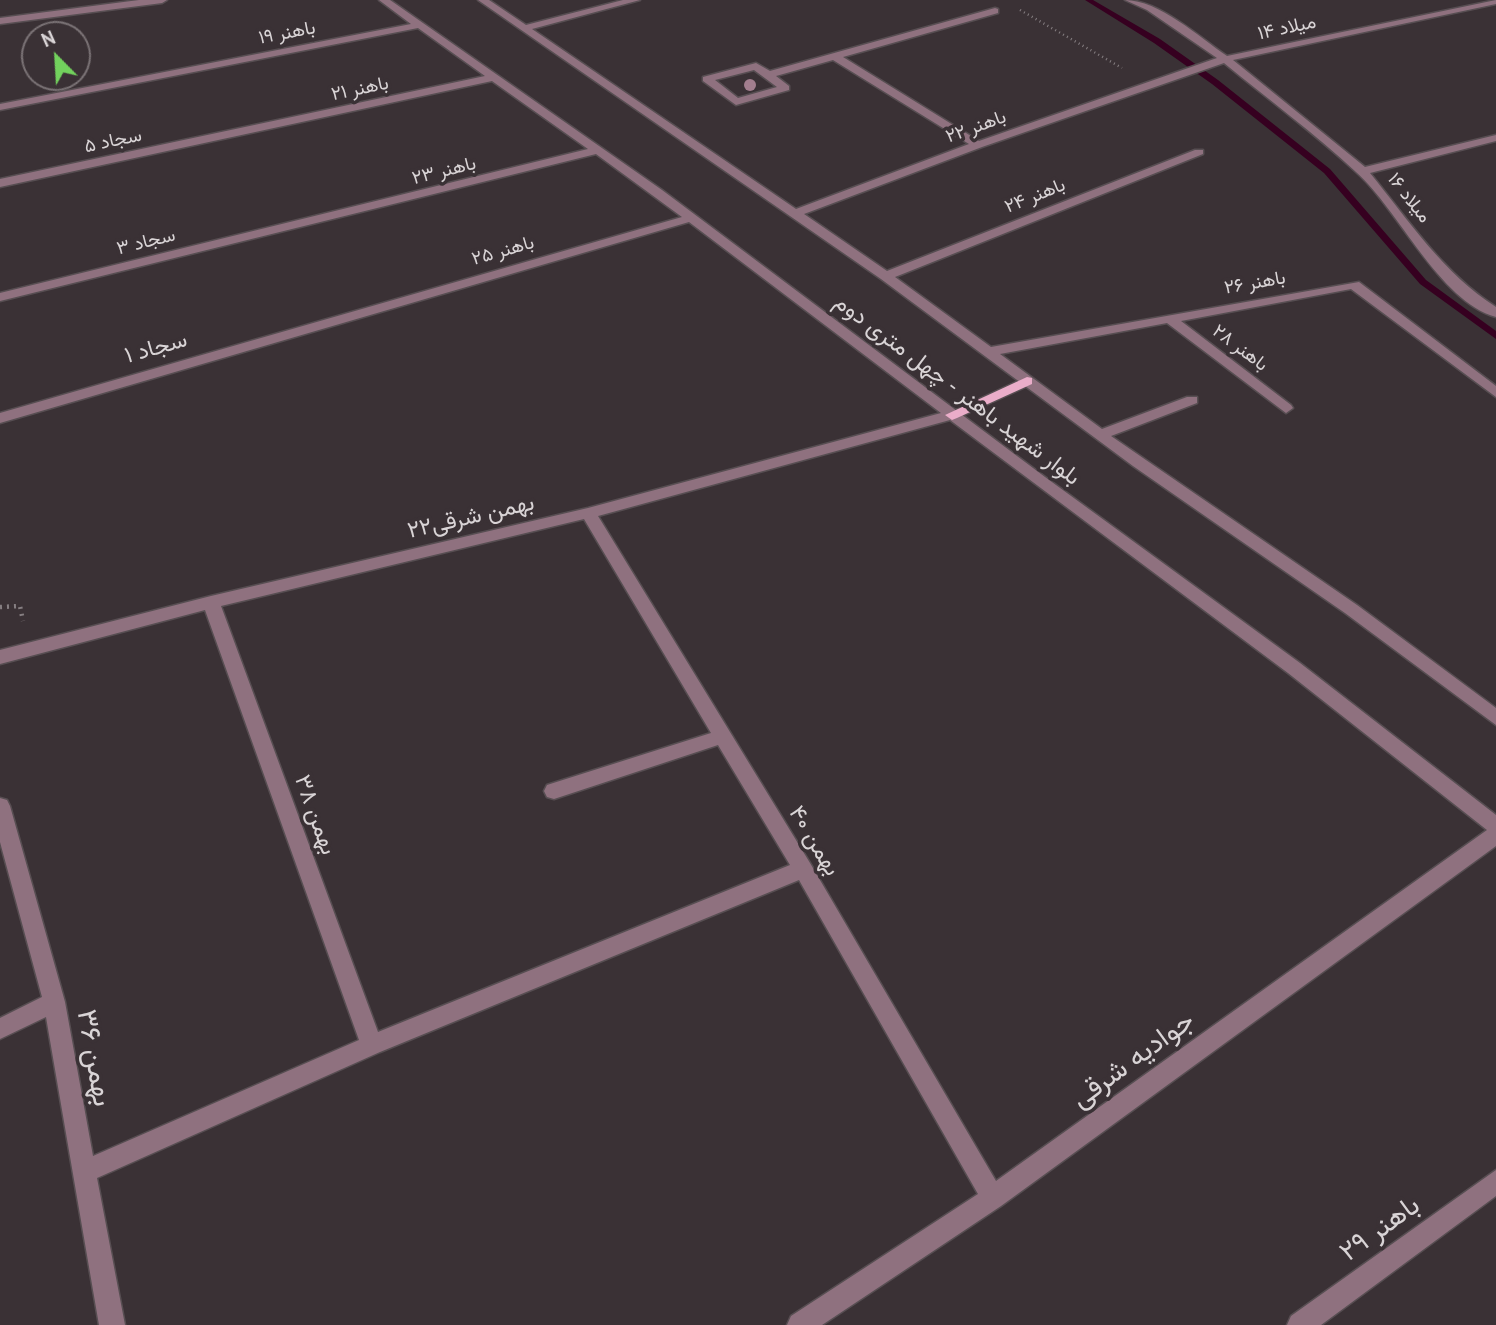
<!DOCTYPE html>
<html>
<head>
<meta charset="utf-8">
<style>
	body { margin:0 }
	#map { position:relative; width:1496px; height:1325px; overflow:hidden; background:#3a3135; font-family:"PT Sans",sans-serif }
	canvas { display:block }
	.north { position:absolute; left:21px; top:21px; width:70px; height:70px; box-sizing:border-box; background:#3a3135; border:2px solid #7a7275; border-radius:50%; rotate:336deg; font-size:19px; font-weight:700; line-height:28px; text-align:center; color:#d9d4d6 }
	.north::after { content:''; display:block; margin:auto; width:24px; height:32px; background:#72d25d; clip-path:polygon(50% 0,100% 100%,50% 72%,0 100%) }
</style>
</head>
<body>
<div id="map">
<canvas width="1496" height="1325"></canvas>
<div class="north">N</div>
</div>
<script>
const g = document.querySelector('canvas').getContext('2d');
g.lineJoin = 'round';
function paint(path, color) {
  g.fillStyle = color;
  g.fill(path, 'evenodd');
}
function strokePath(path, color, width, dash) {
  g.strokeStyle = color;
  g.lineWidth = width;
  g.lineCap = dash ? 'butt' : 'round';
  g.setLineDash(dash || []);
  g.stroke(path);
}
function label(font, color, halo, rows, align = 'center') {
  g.font = font + ' "PT Sans",Vazirmatn,sans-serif';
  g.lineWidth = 7;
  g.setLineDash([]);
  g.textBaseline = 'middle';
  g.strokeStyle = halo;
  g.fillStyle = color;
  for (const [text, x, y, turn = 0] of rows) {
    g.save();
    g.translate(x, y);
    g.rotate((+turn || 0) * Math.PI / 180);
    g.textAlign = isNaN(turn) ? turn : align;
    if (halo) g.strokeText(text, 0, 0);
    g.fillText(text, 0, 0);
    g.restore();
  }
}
const stream = new Path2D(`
	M 1085,0 L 1093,0 L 1160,39 L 1218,80 L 1330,169 L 1426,280 L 1496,331 L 1496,339 L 1420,284 L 1324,173 L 1212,84 L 1154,43 Z`);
const pathFar1 = new Path2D(`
	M 1020,10 L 1122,68`);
const path = new Path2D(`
	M 0,607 L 20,606 L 23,621`);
const minor = new Path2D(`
	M 139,0 L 167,0 L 162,3 L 0,24 L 0,18 Z
	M 379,0 L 390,0 L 662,190 L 1045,477 L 1300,663 L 1496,815 L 1496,846 L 1001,1206 L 822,1325 L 787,1325 L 791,1316 L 978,1194 L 799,880 L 380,1052 L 97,1178 L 125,1325 L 99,1325 L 46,1017 L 0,1039 L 0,1018 L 42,997 L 0,842 L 0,798 L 7,800 L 10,806 L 65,1002 L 93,1156 L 359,1040 L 205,610 L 0,664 L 0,650 L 211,596 L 588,508 L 941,413 L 689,222 L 0,423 L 0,413 L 682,217 L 596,154 L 0,301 L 0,293 L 588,149 L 492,81 L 0,187 L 0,179 L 485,76 L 418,28 L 0,110 L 0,104 L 411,24 ZM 950,420 L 1288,673 L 1487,830 L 996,1181 L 810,863 L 598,516 ZM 584,519 L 711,733 L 547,785 L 544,791 L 547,797 L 554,799 L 718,745 L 790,865 L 378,1032 L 221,606 Z
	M 478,0 L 489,0 L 526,25 L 623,0 L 640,0 L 532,29 L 796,209 L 969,144 L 833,60 L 776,76 L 789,86 L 789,90 L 736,105 L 703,81 L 703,77 L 756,63 L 770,71 L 995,8 L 998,9 L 998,13 L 843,57 L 979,141 L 1217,58 L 1147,10 L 1125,0 C 1159,0 1199,37 1227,56 L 1496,0 L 1496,4 L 1233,60 L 1365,167 L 1496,135 L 1496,141 L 1370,173 C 1409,221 1444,274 1496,307 L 1496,317 C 1439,301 1399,210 1356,172 C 1314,133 1268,99 1224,63 L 982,147 L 804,214 L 887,271 L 1195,150 L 1203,150 L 1203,154 L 895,277 L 991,347 L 1359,282 L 1496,386 L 1496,397 L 1351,289 L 1181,321 L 1291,405 L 1293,408 L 1286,413 L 1167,323 L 1000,354 L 1102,429 L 1187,397 L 1197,397 L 1197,403 L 1111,436 L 1357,605 L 1496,708 L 1496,725 L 1345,613 L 1133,466 L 881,279 ZM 754,70 L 777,87 L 738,98 L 715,80 Z
	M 1496,1170 L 1496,1196 L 1321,1325 L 1287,1325 L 1291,1316 Z`);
const major = new Path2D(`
	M 1027,377 L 1032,378 L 1032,384 L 957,418 L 952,420 L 945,415 Z`);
const trees = [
	[750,85]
];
const farStreetnames = [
	["میلاد ۱۴",1287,28,-12],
	["باهنر ۱۹",287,33,-11],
	["باهنر ۲۱",360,89,-12],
	["باهنر ۲۲",976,127,-20],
	["سجاد ۵",113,141,-12],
	["باهنر ۲۳",444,171,-14],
	["باهنر ۲۴",1035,196,-22],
	["میلاد ۱۶",1409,198,52],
	["سجاد ۳",146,242,-14],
	["باهنر ۲۵",503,251,-16],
	["باهنر ۲۶",1255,283,-10],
	["باهنر ۲۸",1240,348,37]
];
const streetNames = [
	["سجاد ۱",156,348,-16],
	["بلوار شهید باهنر - چهل متری دوم",957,390,37],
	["۲۲بهمن شرقی",471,517,-13],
	["بهمن ۳۸",315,815,70],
	["بهمن ۴۰",814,841,59]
];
const nearStreetnames = [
	["بهمن ۳۶",94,1058,80],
	["جوادیه شرقی",1133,1060,-36],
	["باهنر ۲۹",1380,1229,-36]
];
paint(stream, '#360020');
strokePath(minor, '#574e52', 3);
strokePath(major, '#574e52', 3);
strokePath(pathFar1, '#867f82', 2.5, [1, 3.5]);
strokePath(path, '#867f82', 4.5, [2, 5]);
paint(minor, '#8f717f');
paint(major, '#eaadc9');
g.fillStyle = '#a27e8e';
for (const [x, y] of trees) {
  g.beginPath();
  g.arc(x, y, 6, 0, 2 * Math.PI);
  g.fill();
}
label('19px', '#d9d4d6', '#3a3135', farStreetnames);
label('23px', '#d9d4d6', '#3a3135', streetNames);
label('28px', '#d9d4d6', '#3a3135', nearStreetnames);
</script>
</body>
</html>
